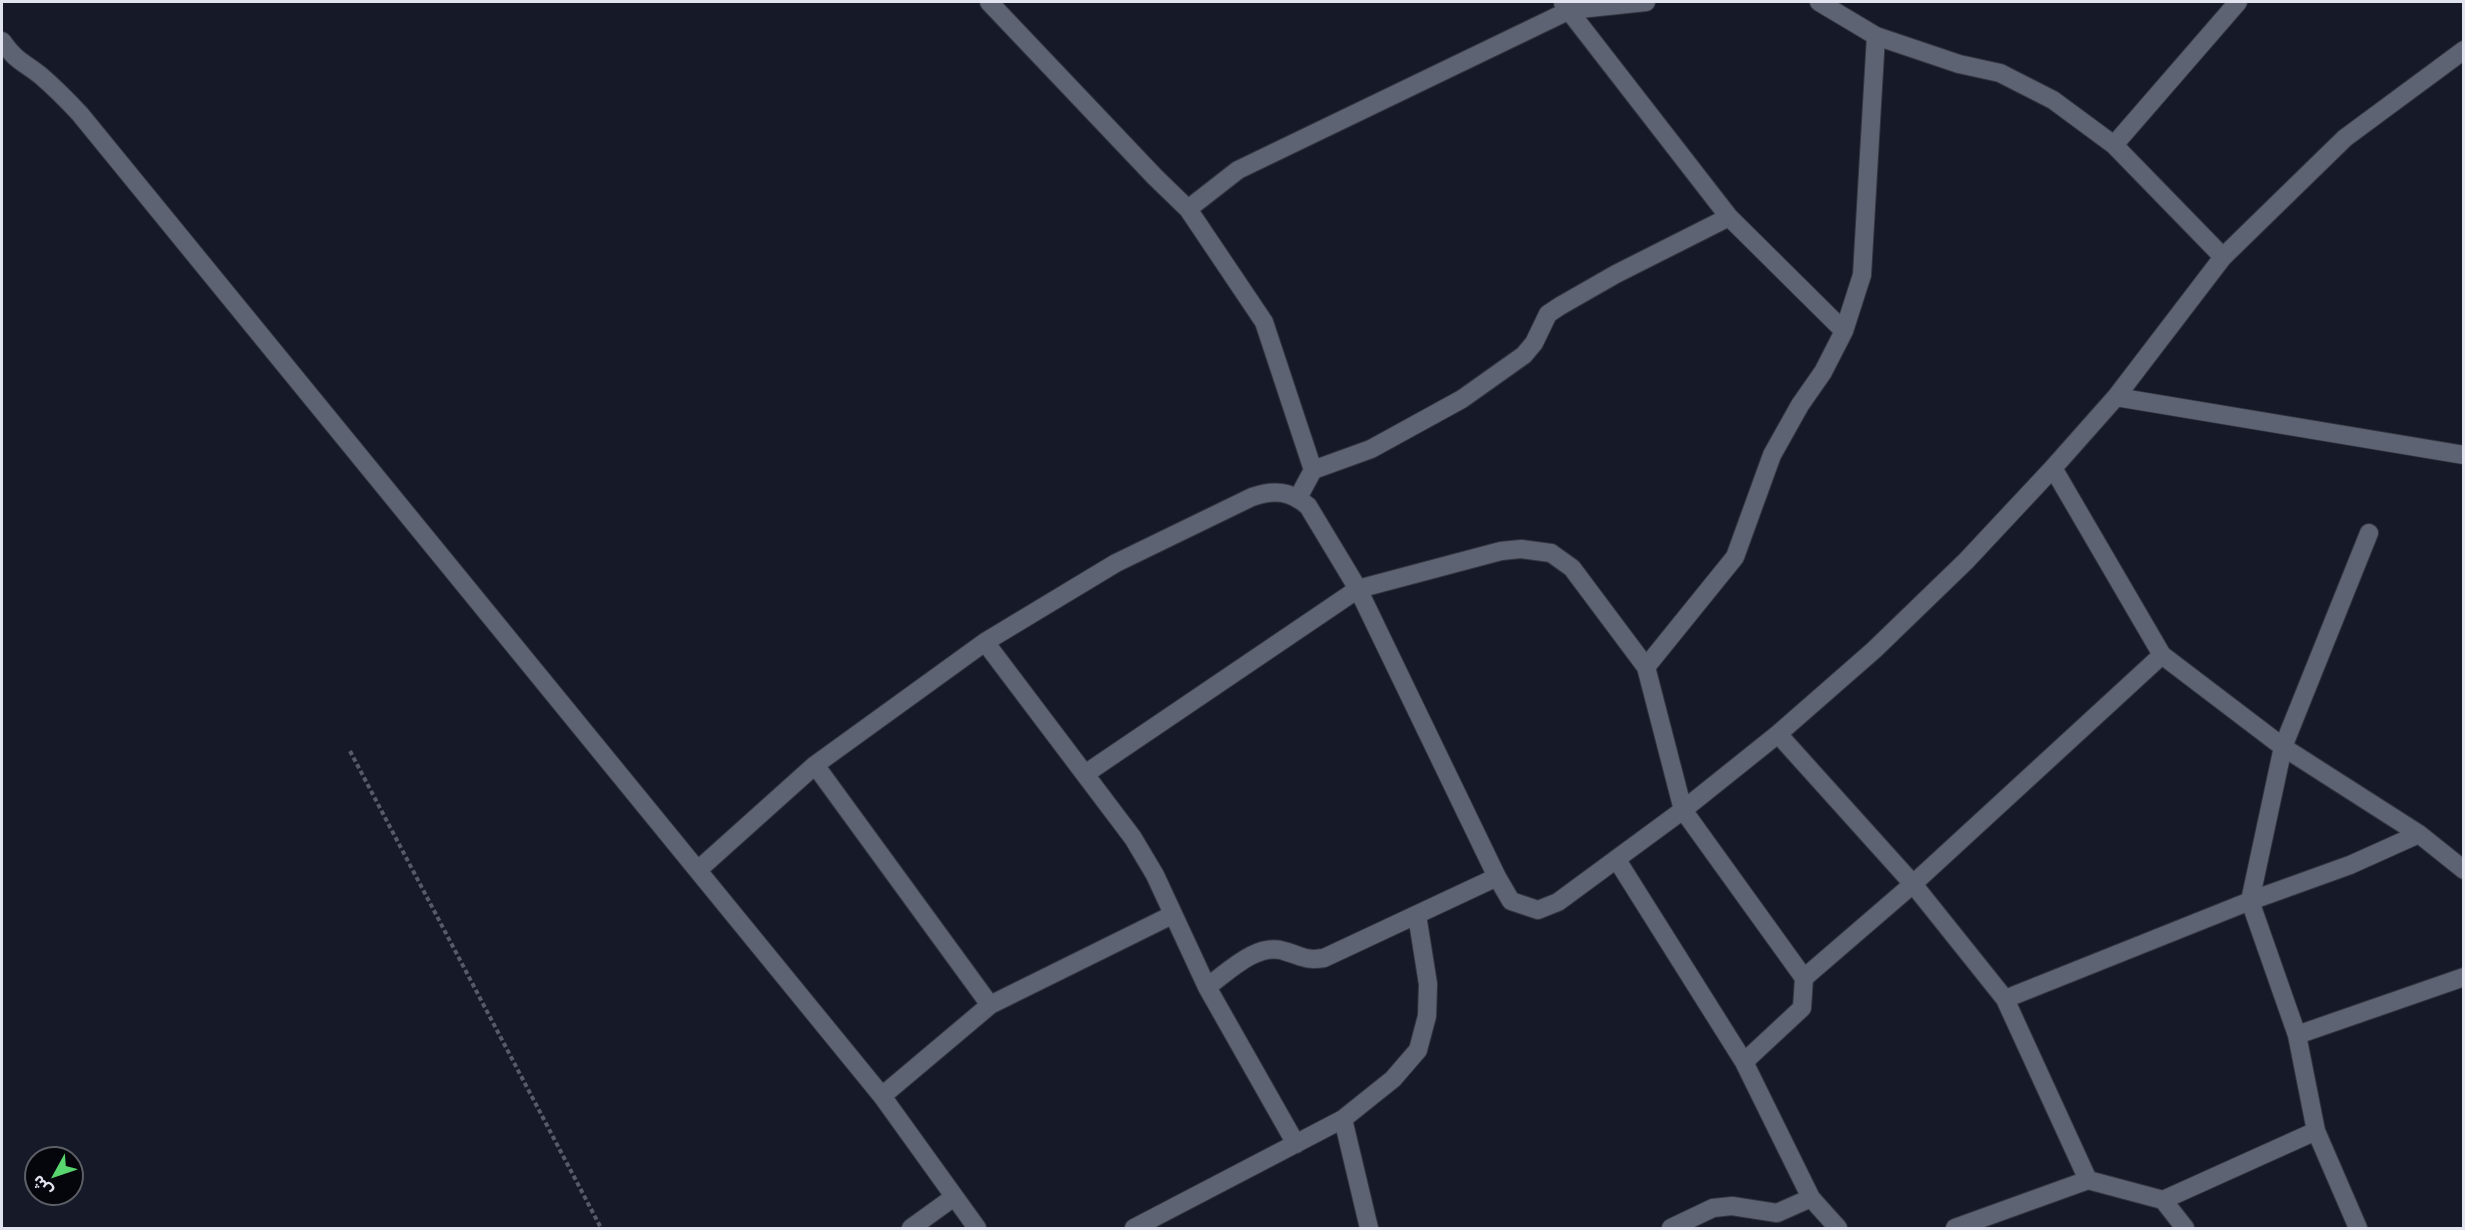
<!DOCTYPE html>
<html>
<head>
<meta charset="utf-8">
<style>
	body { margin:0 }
	#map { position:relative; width:2465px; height:1230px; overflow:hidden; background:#161a28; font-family:"Noto Sans","Noto Sans Arabic",sans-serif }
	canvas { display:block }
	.frame { position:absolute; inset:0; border:3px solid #e1e4ee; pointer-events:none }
	.north { position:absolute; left:24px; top:1146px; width:60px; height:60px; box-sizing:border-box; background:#04060b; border:2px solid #5c5f66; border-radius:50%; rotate:230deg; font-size:16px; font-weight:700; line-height:24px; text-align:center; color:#e1e4ee }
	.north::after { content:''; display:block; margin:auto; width:21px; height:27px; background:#58d56f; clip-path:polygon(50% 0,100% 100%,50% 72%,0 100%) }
</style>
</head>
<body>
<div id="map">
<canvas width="2465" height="1230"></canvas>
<div class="frame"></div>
<div class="north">ش</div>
</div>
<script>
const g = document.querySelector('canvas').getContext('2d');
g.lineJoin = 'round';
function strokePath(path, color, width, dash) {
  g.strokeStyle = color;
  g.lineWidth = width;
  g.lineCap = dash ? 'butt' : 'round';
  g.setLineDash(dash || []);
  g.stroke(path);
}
const path = new Path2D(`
	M 350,751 L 601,1228`);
const street = new Path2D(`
	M 989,2 L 1155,177 L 1188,209 L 1264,322 L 1313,470 L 1298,498
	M 1819,2 L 1876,36 L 1959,64 L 2000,73 L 2053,100 L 2114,145 L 2223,257
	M 1563,3 L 1729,217 L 1844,331
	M 2,41 C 16,61 22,61 40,75 C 54,87 67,100 80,114 L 882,1096 L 977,1228
	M 2114,145 L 2238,2
	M 1188,209 L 1238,170 L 1570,10 L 1646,2
	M 2116,397 L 2464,455
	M 2053,468 L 2162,655 L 2283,747 L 2419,834 L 2464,870
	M 1313,470 L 1371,449 L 1462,399 L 1524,355 L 1534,343 L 1548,314 L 1560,306 L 1616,274 L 1729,217
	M 985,642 L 1133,838 L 1155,875 L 1207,987 L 1296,1144
	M 1646,667 L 1735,557 L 1772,455 L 1800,405 L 1823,372 L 1844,331 L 1862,275 L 1876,36
	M 1778,734 L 1913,884 L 2005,999 L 2088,1180
	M 815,765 L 990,1005
	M 1085,774 L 1358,589 L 1501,551 L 1521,549 L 1551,553 L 1572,568 L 1646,667 L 1683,810 L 1804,978 L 1802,1008 L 1744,1062
	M 1617,860 L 1744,1062 L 1811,1198 L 1838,1228
	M 698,870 L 815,765 L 985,642 L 1116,563 L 1252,497 C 1274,489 1290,491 1308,506 L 1358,589 L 1497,877 L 1511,901 L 1538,910 L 1558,902 L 1683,810 L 1778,734 L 1874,650 L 1966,561 L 2053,468 L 2116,397 L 2223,257 L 2345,138 L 2464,50
	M 1804,978 L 1913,884 L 2162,655
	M 1207,987 C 1228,972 1257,942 1284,951 C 1302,956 1305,961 1324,958 L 1497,877
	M 2005,999 L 2250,901 L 2350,865 L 2419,834
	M 2297,1035 L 2464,977
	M 882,1096 L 990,1005 L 1172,915
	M 1343,1119 L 1369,1228
	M 2163,1200 L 2316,1131
	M 911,1228 L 954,1197
	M 1134,1228 L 1343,1119 L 1393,1079 L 1418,1050 L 1427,1016 L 1428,984 L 1417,915
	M 1671,1228 L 1713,1208 L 1732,1206 L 1777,1213 L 1811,1198
	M 1955,1228 L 2088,1180 L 2163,1200 L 2185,1228
	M 2358,1228 L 2316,1131 L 2297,1035 L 2250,901 L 2283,747 L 2369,533`);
strokePath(street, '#343641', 20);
strokePath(path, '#575b68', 4, [4.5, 3]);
strokePath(street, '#5e6374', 18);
</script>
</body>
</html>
